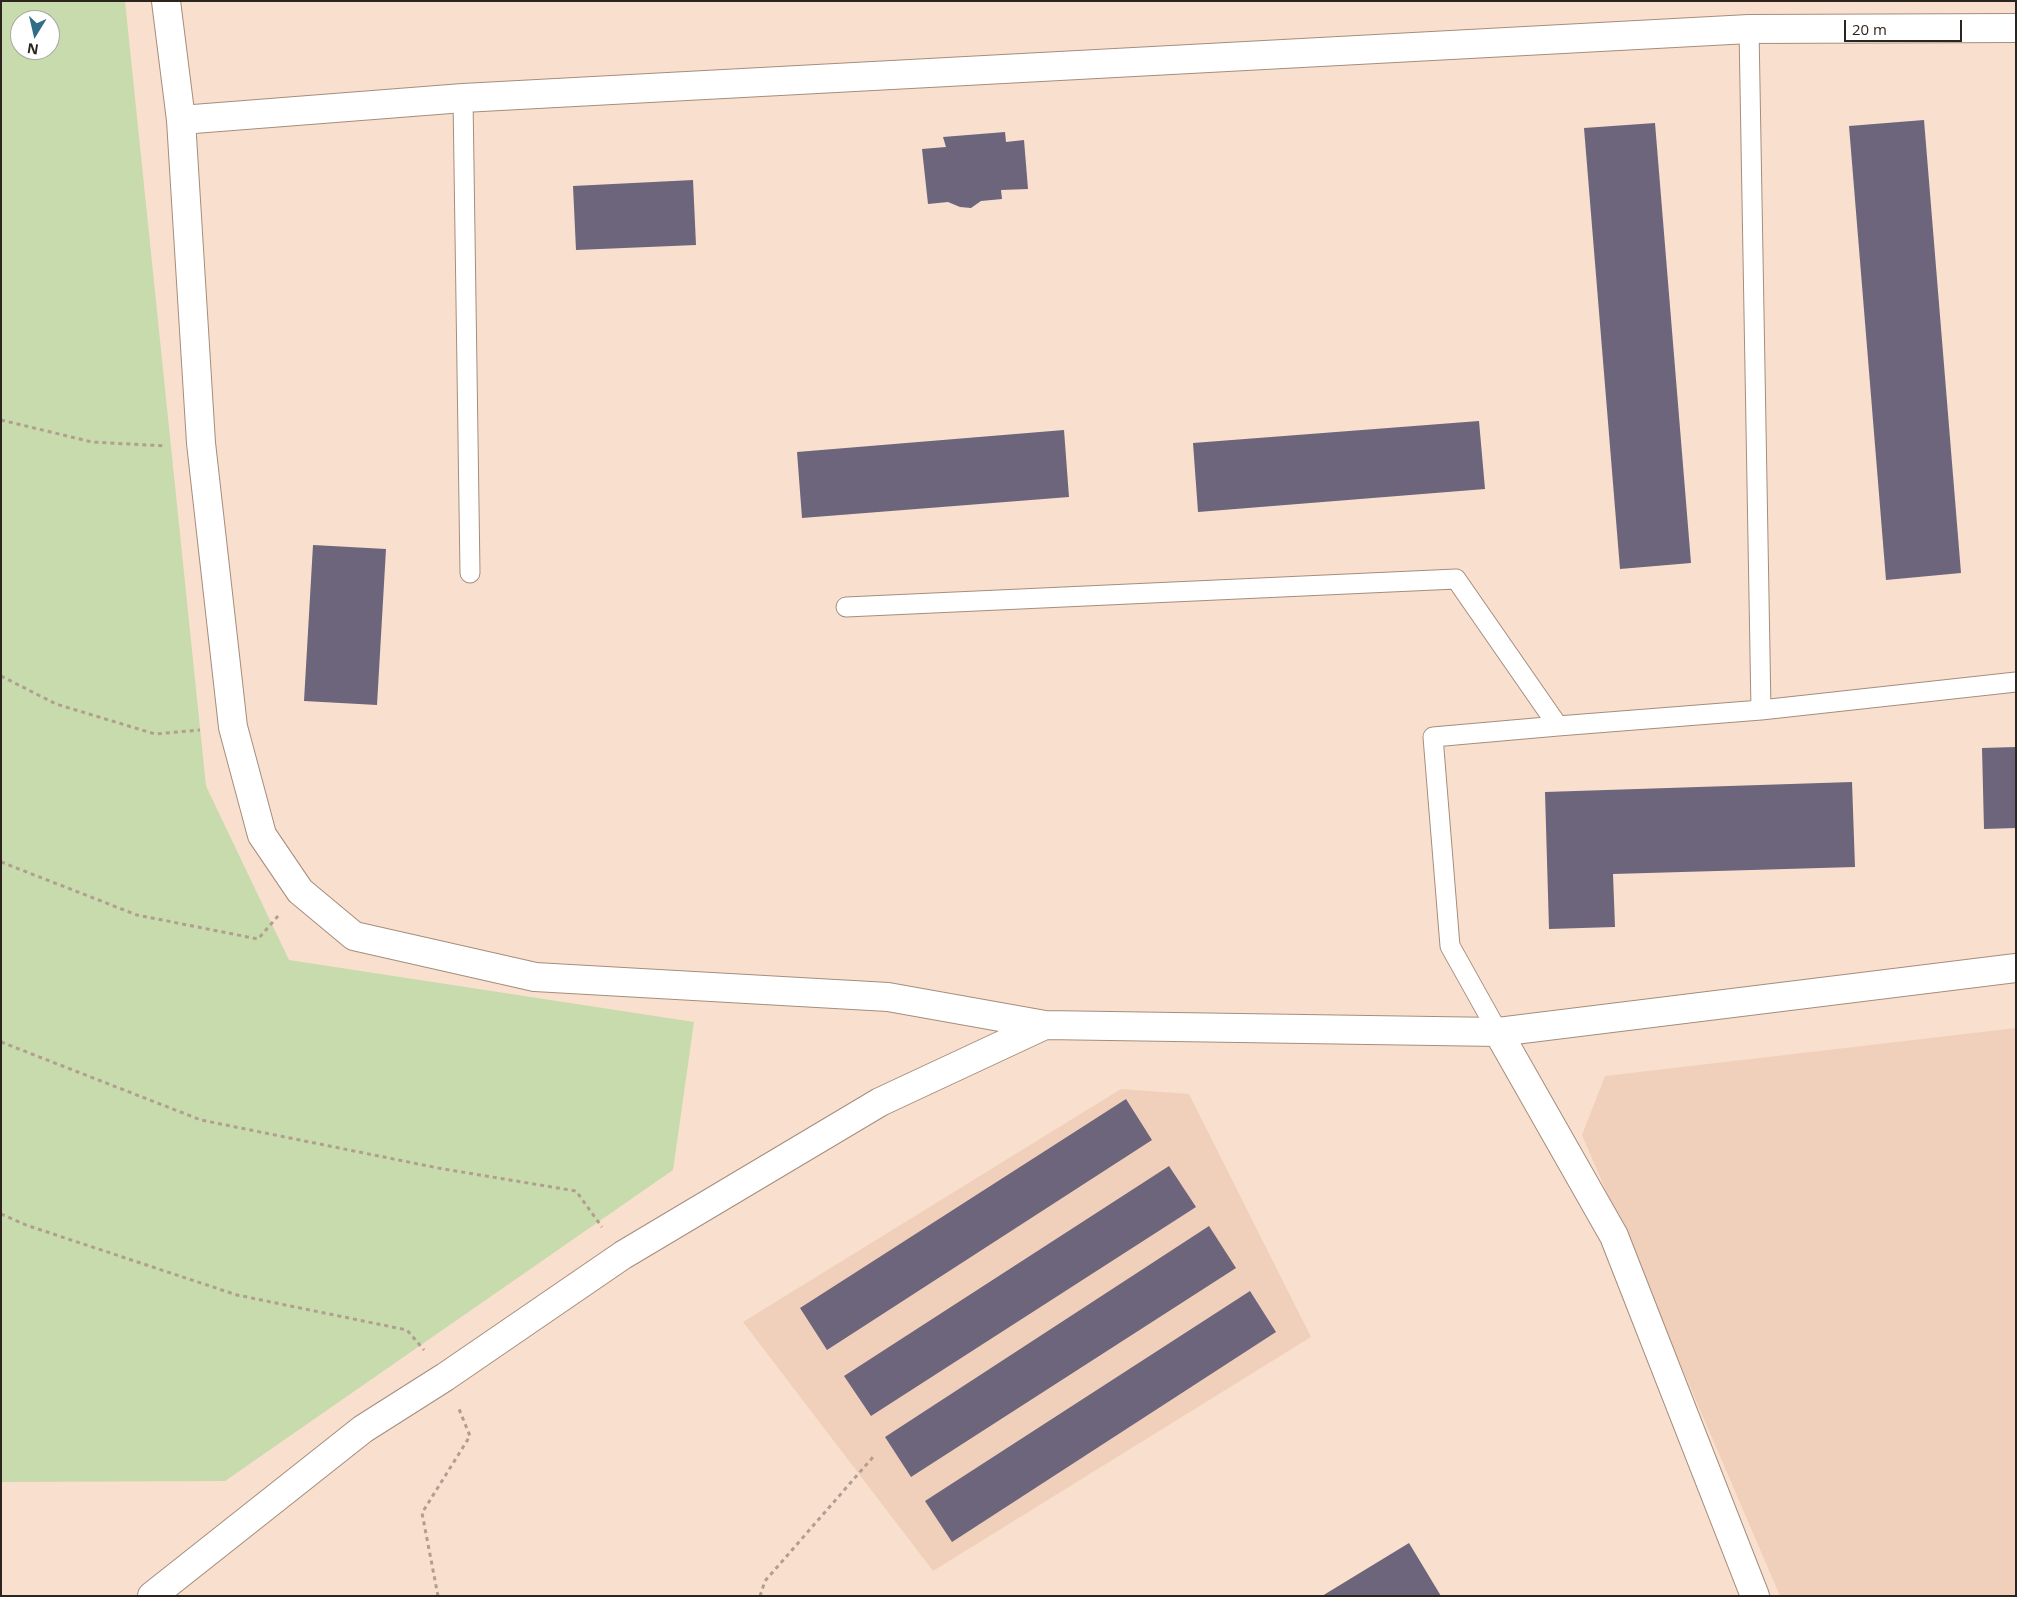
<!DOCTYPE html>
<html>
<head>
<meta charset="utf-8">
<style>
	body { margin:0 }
	#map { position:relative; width:2017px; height:1597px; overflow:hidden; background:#f9dfce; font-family:"Open Sans",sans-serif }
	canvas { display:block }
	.frame { position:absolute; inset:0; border:2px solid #2d241e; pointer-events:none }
	.north { position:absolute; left:10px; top:10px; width:50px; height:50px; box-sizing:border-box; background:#fff; border:1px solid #aba7a5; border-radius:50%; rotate:189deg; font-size:14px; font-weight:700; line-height:20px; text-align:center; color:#2d241e }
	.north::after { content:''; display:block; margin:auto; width:18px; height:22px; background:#316d84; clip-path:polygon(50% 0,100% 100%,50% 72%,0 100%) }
	.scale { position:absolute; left:1844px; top:20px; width:118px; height:22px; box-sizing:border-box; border:2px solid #2d241e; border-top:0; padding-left:6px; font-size:15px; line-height:18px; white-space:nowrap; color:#2d241e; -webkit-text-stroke:4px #fff; paint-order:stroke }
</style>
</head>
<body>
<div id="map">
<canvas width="2017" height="1597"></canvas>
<div class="frame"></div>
<div class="north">N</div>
<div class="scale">20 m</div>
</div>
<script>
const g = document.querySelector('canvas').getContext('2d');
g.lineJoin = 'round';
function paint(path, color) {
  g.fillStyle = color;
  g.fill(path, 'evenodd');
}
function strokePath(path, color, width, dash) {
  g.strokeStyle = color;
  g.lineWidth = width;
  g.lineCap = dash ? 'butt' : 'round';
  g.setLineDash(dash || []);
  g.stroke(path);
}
const built = new Path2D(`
	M 2016,1028 L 2016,1596 L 1780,1596 L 1582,1135 L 1605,1076 Z
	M 1121,1089 L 1189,1094 L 1311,1337 L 933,1571 L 743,1322 Z`);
const green = new Path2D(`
	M 1,1 L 125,1 L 206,786 L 289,960 L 694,1022 L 673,1170 L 225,1481 L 1,1482 ZM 20,20 L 50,20 L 50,50 L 20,50 Z`);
const building = new Path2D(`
	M 1924,120 L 1961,573 L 1886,580 L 1849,126 Z
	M 1655,123 L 1691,563 L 1620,569 L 1584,128 Z
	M 1005,132 L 1006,142 L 1024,140 L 1028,189 L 1001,190 L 1002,199 L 981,201 L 971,208 L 960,207 L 948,202 L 928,204 L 922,149 L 946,147 L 943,137 Z
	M 693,180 L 696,245 L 576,250 L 573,186 Z
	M 1479,421 L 1485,489 L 1198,512 L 1193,443 Z
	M 1064,430 L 1069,497 L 802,518 L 797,452 Z
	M 313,545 L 386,549 L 377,705 L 304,701 Z
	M 2016,747 L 2016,828 L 1984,829 L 1982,748 Z
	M 1852,782 L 1855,867 L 1613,874 L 1615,927 L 1549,929 L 1545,792 Z
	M 1126,1099 L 1152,1140 L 827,1350 L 800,1308 Z
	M 1169,1166 L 1196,1207 L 871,1416 L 844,1376 Z
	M 1209,1226 L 1236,1268 L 911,1477 L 885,1437 Z
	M 1250,1291 L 1276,1332 L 952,1542 L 925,1501 Z
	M 1409,1543 L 1441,1596 L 1322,1596 Z`);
const path = new Path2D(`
	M 1,420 L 92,442 L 166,446
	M 1,676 L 56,704 L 155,734 L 200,730
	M 1,862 L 137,915 L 258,939 L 278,916
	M 1,1042 L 201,1120 L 438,1168 L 576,1191 L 602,1227
	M 1,1214 L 26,1225 L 237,1295 L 407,1330 L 424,1350
	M 438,1596 L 422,1513 L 470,1436 L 459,1409
	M 760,1596 L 765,1581 L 873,1457`);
const lane = new Path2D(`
	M 1749,29 L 1761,710 L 2016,682
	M 463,98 L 470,573
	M 846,607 L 1456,579 L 1558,726 L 1761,710
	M 1498,1032 L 1450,946 L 1433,737 L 1558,726`);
const street = new Path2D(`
	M 166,1 L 181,120 L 201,443 L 233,727 L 262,835 L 300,891 L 354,936 L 535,977 L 888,997 L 1045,1025 L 1498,1032 L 2016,968
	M 181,120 L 463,98 L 1749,29 L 2016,28
	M 1498,1032 L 1614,1236 L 1755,1596
	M 152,1596 L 363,1429 L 445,1377 L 623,1255 L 880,1102 L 1045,1025`);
paint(built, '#f1d0bb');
paint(green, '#c7dbac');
paint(building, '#6d657b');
strokePath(lane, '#a58d7d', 21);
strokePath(street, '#a58d7d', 30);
strokePath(path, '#b29e91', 3, [4, 4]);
strokePath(lane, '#fff', 19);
strokePath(street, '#fff', 28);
</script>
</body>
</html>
